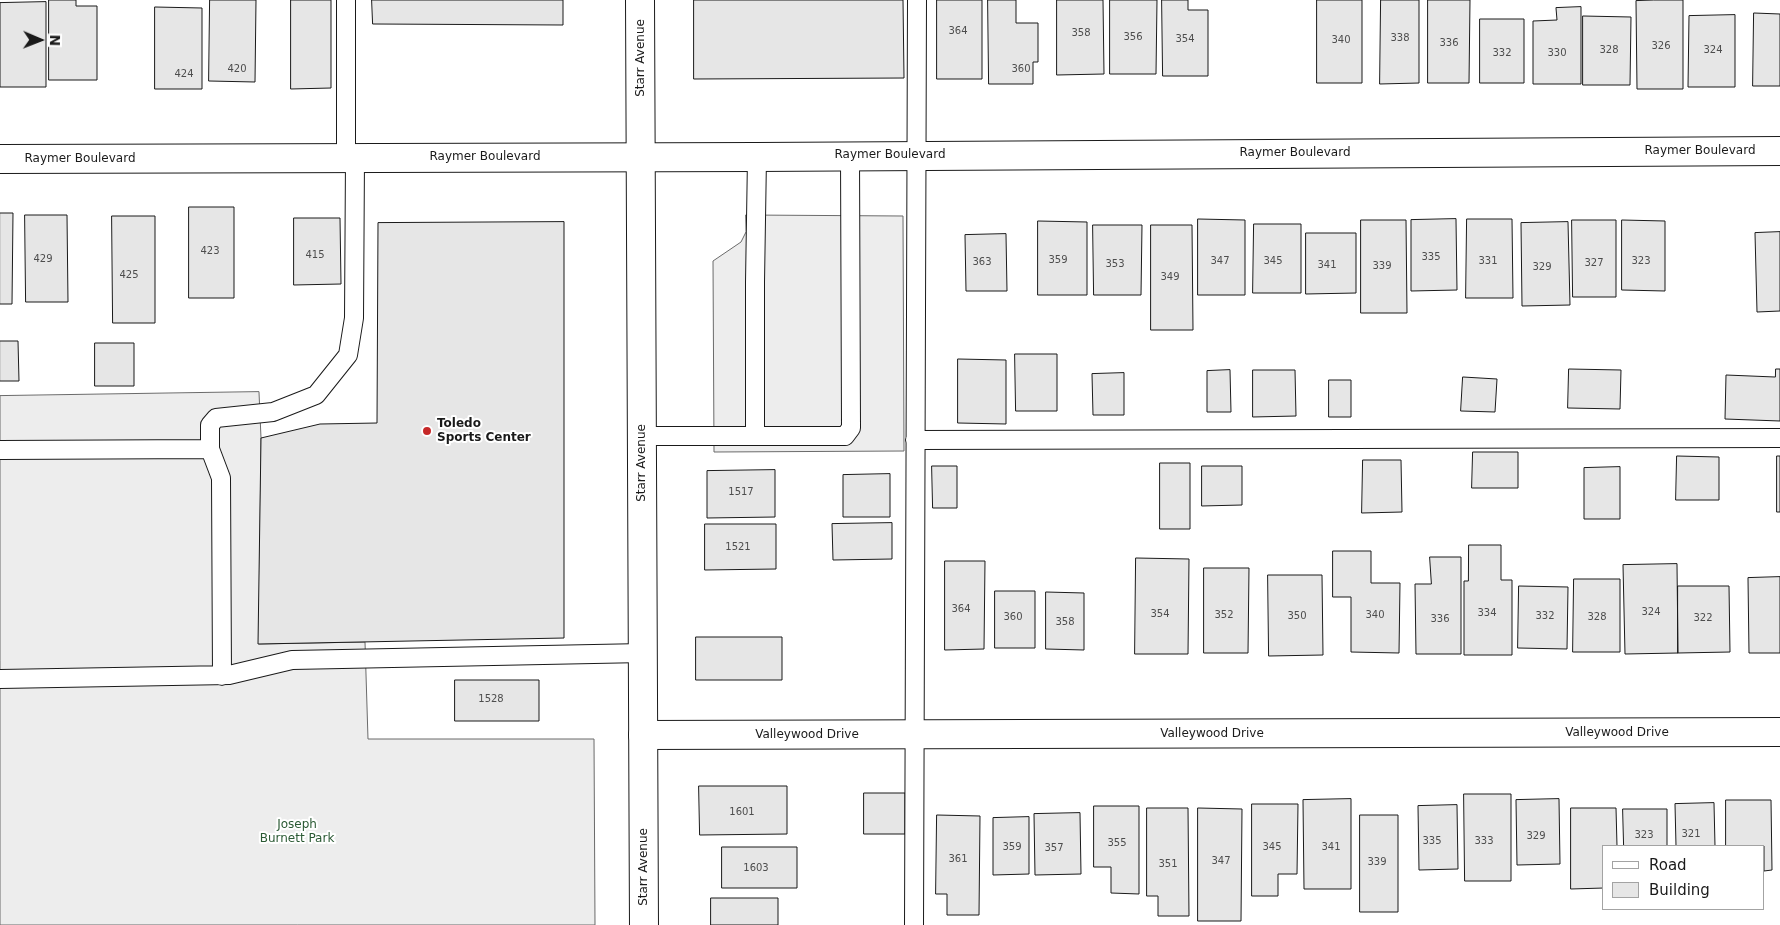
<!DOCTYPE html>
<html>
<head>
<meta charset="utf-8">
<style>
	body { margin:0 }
	#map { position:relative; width:1780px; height:925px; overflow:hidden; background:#fff; font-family:"DejaVu Sans",sans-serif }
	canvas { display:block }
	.legend { position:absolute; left:1602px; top:845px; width:162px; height:65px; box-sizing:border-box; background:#fff; border:1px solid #a3a3a3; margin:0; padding:6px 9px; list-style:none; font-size:15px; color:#1a1a1a }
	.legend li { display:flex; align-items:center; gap:10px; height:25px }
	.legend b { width:25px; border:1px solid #a3a3a3 }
	.north { position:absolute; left:15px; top:15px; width:50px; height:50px; -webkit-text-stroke:4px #fff; paint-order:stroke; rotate:91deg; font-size:14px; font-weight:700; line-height:20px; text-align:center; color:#1a1a1a }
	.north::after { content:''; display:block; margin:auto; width:18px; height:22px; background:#1a1a1a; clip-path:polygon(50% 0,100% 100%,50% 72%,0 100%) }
</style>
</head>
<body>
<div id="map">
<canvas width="1780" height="925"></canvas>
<ul class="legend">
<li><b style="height:6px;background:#fff"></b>Road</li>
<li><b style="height:14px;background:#e6e6e6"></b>Building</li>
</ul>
<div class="north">N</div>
</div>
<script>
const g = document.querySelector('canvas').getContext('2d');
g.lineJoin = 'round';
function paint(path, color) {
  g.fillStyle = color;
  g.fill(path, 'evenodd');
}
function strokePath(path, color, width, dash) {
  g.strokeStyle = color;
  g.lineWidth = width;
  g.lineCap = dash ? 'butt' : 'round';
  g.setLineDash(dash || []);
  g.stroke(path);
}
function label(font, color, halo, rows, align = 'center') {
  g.font = font + ' "DejaVu Sans",sans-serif';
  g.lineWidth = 4;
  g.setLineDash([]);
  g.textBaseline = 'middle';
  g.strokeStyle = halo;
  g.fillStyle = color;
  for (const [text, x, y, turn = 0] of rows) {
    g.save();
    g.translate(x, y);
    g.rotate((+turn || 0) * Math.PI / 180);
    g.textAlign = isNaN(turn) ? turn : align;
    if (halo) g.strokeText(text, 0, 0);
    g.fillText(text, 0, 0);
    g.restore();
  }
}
const built = new Path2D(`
	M 746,215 L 903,216 L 904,451 L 714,452 L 713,261 L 741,242 L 746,232 Z
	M 259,392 L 261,438 L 259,644 L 365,642 L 368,739 L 594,739 L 595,925 L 0,925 L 0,396 Z`);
const building = new Path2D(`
	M 49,0 L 76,0 L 76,6 L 97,6 L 97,80 L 49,80 Z
	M 210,0 L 256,0 L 255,82 L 209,81 Z
	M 291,0 L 331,0 L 331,88 L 291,89 Z
	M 372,0 L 563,0 L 563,25 L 373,24 Z
	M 694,0 L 903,0 L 904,78 L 694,79 Z
	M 937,0 L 982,0 L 982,79 L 937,79 Z
	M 988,0 L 1016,0 L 1016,23 L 1038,23 L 1038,62 L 1033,62 L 1033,84 L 989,84 Z
	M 1057,0 L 1103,0 L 1104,74 L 1057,75 Z
	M 1110,0 L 1157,0 L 1156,74 L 1110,74 Z
	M 1162,0 L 1188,0 L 1188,10 L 1208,10 L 1208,76 L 1163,76 Z
	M 1317,0 L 1362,0 L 1362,83 L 1317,83 Z
	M 1381,0 L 1419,0 L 1419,83 L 1380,84 Z
	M 1428,0 L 1470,0 L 1469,83 L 1428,83 Z
	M 1654,0 L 1683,0 L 1683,89 L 1637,89 L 1636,1 Z
	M 46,2 L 46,87 L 0,87 L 0,3 Z
	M 155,7 L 202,8 L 202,89 L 155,89 Z
	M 1581,7 L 1581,84 L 1533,84 L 1533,21 L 1557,20 L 1556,8 Z
	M 1754,13 L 1780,14 L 1780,86 L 1753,86 Z
	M 1735,15 L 1735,87 L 1688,87 L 1689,16 Z
	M 1583,16 L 1631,17 L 1630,85 L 1583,85 Z
	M 1480,19 L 1524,19 L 1524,83 L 1480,83 Z
	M 189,207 L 234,207 L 234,298 L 189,298 Z
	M 0,213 L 13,213 L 12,304 L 0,304 Z
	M 25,215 L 67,215 L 68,302 L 26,302 Z
	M 112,216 L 155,216 L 155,323 L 113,323 Z
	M 294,218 L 340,218 L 341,284 L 294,285 Z
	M 1198,219 L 1245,220 L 1245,295 L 1198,295 Z
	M 1456,219 L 1457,290 L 1411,291 L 1411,220 Z
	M 1467,219 L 1512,219 L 1513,298 L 1466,298 Z
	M 1361,220 L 1406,220 L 1407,313 L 1361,313 Z
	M 1572,220 L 1616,220 L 1616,297 L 1573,297 Z
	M 1622,220 L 1665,221 L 1665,291 L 1622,290 Z
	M 1038,221 L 1087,222 L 1087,295 L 1038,295 Z
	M 564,222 L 564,638 L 258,644 L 261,438 L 320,424 L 377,423 L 378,223 Z
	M 1568,222 L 1570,305 L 1522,306 L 1521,223 Z
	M 1254,224 L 1301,224 L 1301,293 L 1253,293 Z
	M 1093,225 L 1142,225 L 1141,295 L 1094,295 Z
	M 1151,225 L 1192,225 L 1193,330 L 1151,330 Z
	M 1780,232 L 1780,311 L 1757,312 L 1755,233 Z
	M 1306,233 L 1356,233 L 1356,293 L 1306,294 Z
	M 1006,234 L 1007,291 L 966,291 L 965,235 Z
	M 0,341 L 18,341 L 19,381 L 0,381 Z
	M 95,343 L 134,343 L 134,386 L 95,386 Z
	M 1015,354 L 1057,354 L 1057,411 L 1016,411 Z
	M 958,359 L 1006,360 L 1006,424 L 958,423 Z
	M 1569,369 L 1621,370 L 1620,409 L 1568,408 Z
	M 1776,369 L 1780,369 L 1780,421 L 1725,419 L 1726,375 L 1775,377 Z
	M 1230,370 L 1231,412 L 1207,412 L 1207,371 Z
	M 1253,370 L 1295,370 L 1296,416 L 1253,417 Z
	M 1124,373 L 1124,415 L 1093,415 L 1092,374 Z
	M 1463,377 L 1497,379 L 1495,412 L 1461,411 Z
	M 1329,380 L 1351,380 L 1351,417 L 1329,417 Z
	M 1473,452 L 1518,452 L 1518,488 L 1472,488 Z
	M 1677,456 L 1719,457 L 1719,500 L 1676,500 Z
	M 1777,456 L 1780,456 L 1780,512 L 1777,512 Z
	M 1363,460 L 1401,460 L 1402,512 L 1362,513 Z
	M 1160,463 L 1190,463 L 1190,529 L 1160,529 Z
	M 932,466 L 957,466 L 957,508 L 933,508 Z
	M 1202,466 L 1242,466 L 1242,505 L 1202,506 Z
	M 1620,467 L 1620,519 L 1584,519 L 1584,468 Z
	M 775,470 L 775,517 L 707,518 L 707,471 Z
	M 890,474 L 890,517 L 843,517 L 843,475 Z
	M 892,523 L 892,559 L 833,560 L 832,524 Z
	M 705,524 L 776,524 L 776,569 L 705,570 Z
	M 1469,545 L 1501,545 L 1501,580 L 1512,580 L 1512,655 L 1464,655 L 1464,581 L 1468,581 Z
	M 1333,551 L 1371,551 L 1371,583 L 1400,583 L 1399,653 L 1351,652 L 1351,597 L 1333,597 Z
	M 1430,557 L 1461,557 L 1461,654 L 1416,654 L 1415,584 L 1431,584 Z
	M 1136,558 L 1189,559 L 1188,654 L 1135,654 Z
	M 945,561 L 985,561 L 984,649 L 945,650 Z
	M 1677,564 L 1678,653 L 1625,654 L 1623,565 Z
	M 1204,568 L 1249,568 L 1248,653 L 1204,653 Z
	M 1268,575 L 1322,575 L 1323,655 L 1269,656 Z
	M 1780,577 L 1780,653 L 1749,653 L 1748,578 Z
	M 1574,579 L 1620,579 L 1620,652 L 1573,652 Z
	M 1519,586 L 1568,587 L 1567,649 L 1518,648 Z
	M 1678,586 L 1729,586 L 1730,652 L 1678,653 Z
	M 995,591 L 1035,591 L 1035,648 L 995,648 Z
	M 1046,592 L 1084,593 L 1084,650 L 1046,649 Z
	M 696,637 L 782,637 L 782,680 L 696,680 Z
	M 455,680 L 539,680 L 539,721 L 455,721 Z
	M 699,786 L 787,786 L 787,834 L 700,835 Z
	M 864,793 L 905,793 L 905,834 L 864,834 Z
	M 1464,794 L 1511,794 L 1511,881 L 1465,881 Z
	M 1351,799 L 1351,889 L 1304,889 L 1303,800 Z
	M 1559,799 L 1560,864 L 1517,865 L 1516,800 Z
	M 1726,800 L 1771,800 L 1772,870 L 1764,871 L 1764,846 L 1726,846 Z
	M 1714,803 L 1715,846 L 1676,846 L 1675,804 Z
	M 1252,804 L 1298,804 L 1297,874 L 1278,874 L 1278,896 L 1252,896 Z
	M 1457,805 L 1458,869 L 1419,870 L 1418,806 Z
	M 1094,806 L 1139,806 L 1139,894 L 1111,893 L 1111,867 L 1094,867 Z
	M 1147,808 L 1188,808 L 1189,916 L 1158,916 L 1158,896 L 1147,896 Z
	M 1198,808 L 1242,809 L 1241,921 L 1198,921 Z
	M 1571,808 L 1616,808 L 1617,846 L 1604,846 L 1604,888 L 1571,889 Z
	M 1623,809 L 1667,809 L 1667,846 L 1624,846 Z
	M 1080,813 L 1081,874 L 1035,875 L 1034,814 Z
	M 937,815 L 980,816 L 979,915 L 947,915 L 947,894 L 936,894 Z
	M 1360,815 L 1398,815 L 1398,912 L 1360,912 Z
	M 1029,817 L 1029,874 L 993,875 L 993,818 Z
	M 722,847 L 797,847 L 797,888 L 722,888 Z
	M 711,898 L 778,898 L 778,925 L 711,925 Z`);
const lane = new Path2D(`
	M 346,0 L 346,158
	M 642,436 L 845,436 L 851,428 L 850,155
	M 755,436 L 755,282 L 757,157
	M 915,440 L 1780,438
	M 210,449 L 221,478 L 222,676
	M 0,450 L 210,449 L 210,425 L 216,418 L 273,412 L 316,395 L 348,355 L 354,318 L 355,158
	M 0,679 L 229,675 L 292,660 L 644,653
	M 914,925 L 917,0`);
const street = new Path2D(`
	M 0,159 L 757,157 L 1780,151
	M 643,735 L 1780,732`);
const secondary = new Path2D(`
	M 640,0 L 644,925`);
const markers = [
	[427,431,5,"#c62828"]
];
const numberNames = [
	["364",958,31],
	["358",1081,33],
	["356",1133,37],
	["338",1400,38],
	["354",1185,39],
	["340",1341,40],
	["336",1449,43],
	["326",1661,46],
	["328",1609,50],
	["324",1713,50],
	["332",1502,53],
	["330",1557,53],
	["420",237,69],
	["360",1021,69],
	["424",184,74],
	["423",210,251],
	["415",315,255],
	["335",1431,257],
	["429",43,259],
	["359",1058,260],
	["347",1220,261],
	["345",1273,261],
	["331",1488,261],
	["323",1641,261],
	["363",982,262],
	["327",1594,263],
	["353",1115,264],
	["341",1327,265],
	["339",1382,266],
	["329",1542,267],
	["425",129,275],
	["349",1170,277],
	["1517",741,492],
	["1521",738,547],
	["364",961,609],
	["324",1651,612],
	["334",1487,613],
	["354",1160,614],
	["352",1224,615],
	["340",1375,615],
	["350",1297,616],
	["332",1545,616],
	["360",1013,617],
	["328",1597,617],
	["322",1703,618],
	["336",1440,619],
	["358",1065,622],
	["1528",491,699],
	["1601",742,812],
	["321",1691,834],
	["323",1644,835],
	["329",1536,836],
	["335",1432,841],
	["333",1484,841],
	["355",1117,843],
	["359",1012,847],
	["345",1272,847],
	["341",1331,847],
	["357",1054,848],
	["361",958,859],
	["347",1221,861],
	["339",1377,862],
	["351",1168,864],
	["1603",756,868]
];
const streetNames = [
	["Starr Avenue",641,58,-90],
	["Raymer Boulevard",1700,151],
	["Raymer Boulevard",1295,153],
	["Raymer Boulevard",890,155],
	["Raymer Boulevard",485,157],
	["Raymer Boulevard",80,159],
	["Starr Avenue",642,463,-90],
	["Valleywood Drive",1617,733],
	["Valleywood Drive",1212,734],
	["Valleywood Drive",807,735],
	["Starr Avenue",644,867,-90]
];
const poiNames = [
	["Toledo",437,424],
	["Sports Center",437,438]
];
const parkNames = [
	["Joseph",297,825],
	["Burnett Park",297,839]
];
paint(built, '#ededed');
strokePath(built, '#6a6a6a', 1);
paint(building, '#e6e6e6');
strokePath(building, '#1a1a1a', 1);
strokePath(lane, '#1a1a1a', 20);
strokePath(street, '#1a1a1a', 30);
strokePath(secondary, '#1a1a1a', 30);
strokePath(lane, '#fff', 18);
strokePath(street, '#fff', 28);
strokePath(secondary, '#fff', 28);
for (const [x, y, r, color] of markers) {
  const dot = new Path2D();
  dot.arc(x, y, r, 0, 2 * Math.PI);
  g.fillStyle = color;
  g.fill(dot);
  strokePath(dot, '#fff', 2);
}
label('10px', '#4d4d4d', null, numberNames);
label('12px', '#1a1a1a', '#fff', streetNames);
label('bold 12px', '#1a1a1a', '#fff', poiNames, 'left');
label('12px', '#2b5a34', '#fff', parkNames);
</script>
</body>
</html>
